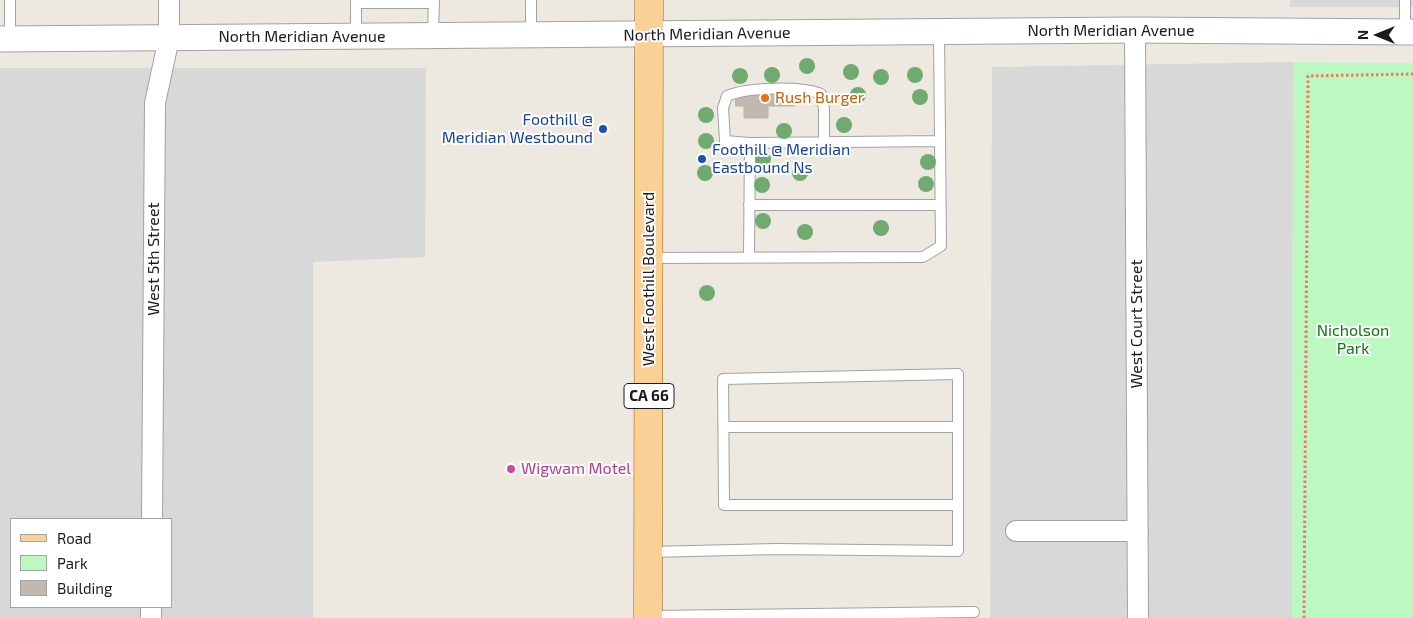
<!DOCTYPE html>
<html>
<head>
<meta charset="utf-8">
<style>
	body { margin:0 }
	#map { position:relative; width:1413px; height:618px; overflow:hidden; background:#ede9e1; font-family:"Exo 2",sans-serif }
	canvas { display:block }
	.legend { position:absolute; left:10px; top:518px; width:162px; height:90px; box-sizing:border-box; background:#fff; border:1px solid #a4a4a4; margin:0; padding:6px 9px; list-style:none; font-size:15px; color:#1b1b1b }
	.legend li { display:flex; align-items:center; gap:10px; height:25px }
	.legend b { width:25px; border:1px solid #a4a4a4 }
	.north { position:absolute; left:1353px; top:10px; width:50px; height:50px; -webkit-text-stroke:4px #fff; paint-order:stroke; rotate:270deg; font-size:14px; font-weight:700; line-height:20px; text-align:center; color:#1b1b1b }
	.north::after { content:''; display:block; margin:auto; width:18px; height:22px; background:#1b1b1b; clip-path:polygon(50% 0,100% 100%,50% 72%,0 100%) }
</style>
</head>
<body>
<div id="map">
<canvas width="1413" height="618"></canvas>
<ul class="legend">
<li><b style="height:6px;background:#fbd097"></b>Road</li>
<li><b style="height:14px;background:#bcf9c1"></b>Park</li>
<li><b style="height:14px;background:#c1b8b0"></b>Building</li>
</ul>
<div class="north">N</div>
</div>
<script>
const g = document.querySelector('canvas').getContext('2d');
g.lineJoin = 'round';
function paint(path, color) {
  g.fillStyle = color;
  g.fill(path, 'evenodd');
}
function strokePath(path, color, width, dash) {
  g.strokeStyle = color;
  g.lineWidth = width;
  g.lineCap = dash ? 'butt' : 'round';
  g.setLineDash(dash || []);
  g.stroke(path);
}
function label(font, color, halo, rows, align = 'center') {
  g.font = font + ' "Exo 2",sans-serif';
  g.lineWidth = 4;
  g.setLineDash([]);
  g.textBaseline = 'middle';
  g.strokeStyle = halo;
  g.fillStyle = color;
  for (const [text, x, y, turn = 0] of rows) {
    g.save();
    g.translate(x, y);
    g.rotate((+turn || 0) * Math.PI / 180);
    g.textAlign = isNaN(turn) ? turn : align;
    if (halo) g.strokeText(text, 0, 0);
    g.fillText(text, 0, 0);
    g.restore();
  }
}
const residential = new Path2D(`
	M 1290,0 L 1413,0 L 1413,7 L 1290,7 Z
	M 1293,62 L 1292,618 L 990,618 L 992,67 Z
	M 0,68 L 426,68 L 425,257 L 313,262 L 313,618 L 0,618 ZM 11,519 L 171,519 L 171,607 L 11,607 Z`);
const park = new Path2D(`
	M 1293,62 L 1413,63 L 1413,618 L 1292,618 Z`);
const building = new Path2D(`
	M 736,90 L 794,90 L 794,106 L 768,106 L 768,118 L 744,118 L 744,106 L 736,106 Z`);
const path = new Path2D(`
	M 1304,618 L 1308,76 L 1413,74`);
const service = new Path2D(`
	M 531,0 L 531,34
	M 1405,0 L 1405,32
	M 356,3 L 434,3
	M 433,35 L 434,0
	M 356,36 L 356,0
	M 10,38 L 10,0
	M 750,143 L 725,141 L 723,108 L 727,96 C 747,87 801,86 821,94 L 824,109 L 824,142
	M 749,205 L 940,205
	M 749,257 L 750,143 L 940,141
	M 650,258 L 923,257 L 941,246 L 939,32
	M 724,427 L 958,427
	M 650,552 L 776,549 L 958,551 L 958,374 L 723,379 L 724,505 L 958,505
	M 649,616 L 974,612`);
const minor = new Path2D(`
	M 1135,30 L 1138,618
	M 152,519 L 155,103 L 169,38 L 169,0
	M 1016,531 L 1138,531
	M 151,618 L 151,607`);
const tertiary = new Path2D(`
	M 0,39 L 1135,30 L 1413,32`);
const primary = new Path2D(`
	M 648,618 L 649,0`);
const trees = [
	[807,66],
	[851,72],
	[772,75],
	[915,75],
	[740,76],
	[881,77],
	[858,95],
	[920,97],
	[706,115],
	[844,125],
	[784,131],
	[706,141],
	[763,159],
	[928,162],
	[705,173],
	[800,173],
	[926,184],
	[762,185],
	[763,221],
	[881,228],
	[805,232],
	[707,293]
];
const markers = [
	[765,98,5,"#e8710a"],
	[603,129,5,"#1a4fb4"],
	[702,159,5,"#1a4fb4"],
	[511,469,5,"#d1479c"]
];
const shields = [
	[649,396,50]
];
const shieldNames = [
	["CA 66",649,396]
];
const streetNames = [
	["North Meridian Avenue",1111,31],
	["North Meridian Avenue",707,34,-1],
	["North Meridian Avenue",302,37],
	["West 5th Street",154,259,-90],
	["West Foothill Boulevard",649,279,-90],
	["West Court Street",1137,324,-90]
];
const foodNames = [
	["Rush Burger",775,98]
];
const transitNames = [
	["Foothill @",593,120],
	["Meridian Westbound",593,138],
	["Foothill @ Meridian",712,150,"left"],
	["Eastbound Ns",712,168,"left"]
];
const parkNames = [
	["Nicholson",1353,331],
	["Park",1353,349]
];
const hotelNames = [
	["Wigwam Motel",521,469]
];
paint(residential, '#d9d8d8');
paint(park, '#bcf9c1');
paint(building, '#c1b8b0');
strokePath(building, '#beafa3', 1);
strokePath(service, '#a2a2a2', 12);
strokePath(minor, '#a2a2a2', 22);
strokePath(tertiary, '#a2a2a2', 27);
strokePath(primary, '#926101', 29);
strokePath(path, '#f97466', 3, [2.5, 2.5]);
strokePath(service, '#fff', 10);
strokePath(minor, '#fff', 20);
strokePath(tertiary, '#fff', 25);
strokePath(primary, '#fbd097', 28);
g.fillStyle = '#71aa70';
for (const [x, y] of trees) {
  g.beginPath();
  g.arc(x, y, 8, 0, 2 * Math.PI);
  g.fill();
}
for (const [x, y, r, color] of markers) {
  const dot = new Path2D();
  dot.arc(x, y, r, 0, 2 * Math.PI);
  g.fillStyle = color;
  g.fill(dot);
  strokePath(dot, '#fff', 2);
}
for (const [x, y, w] of shields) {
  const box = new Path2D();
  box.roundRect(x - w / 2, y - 12.5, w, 25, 4);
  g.fillStyle = '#fff';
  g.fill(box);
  strokePath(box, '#1b1b1b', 1);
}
label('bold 15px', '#1b1b1b', null, shieldNames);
label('16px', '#1b1b1b', '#fff', streetNames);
label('16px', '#c56008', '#fff', foodNames, 'left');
label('16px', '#164399', '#fff', transitNames, 'right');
label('16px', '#0b7714', '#fff', parkNames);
label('16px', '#b23c85', '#fff', hotelNames, 'left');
</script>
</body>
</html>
